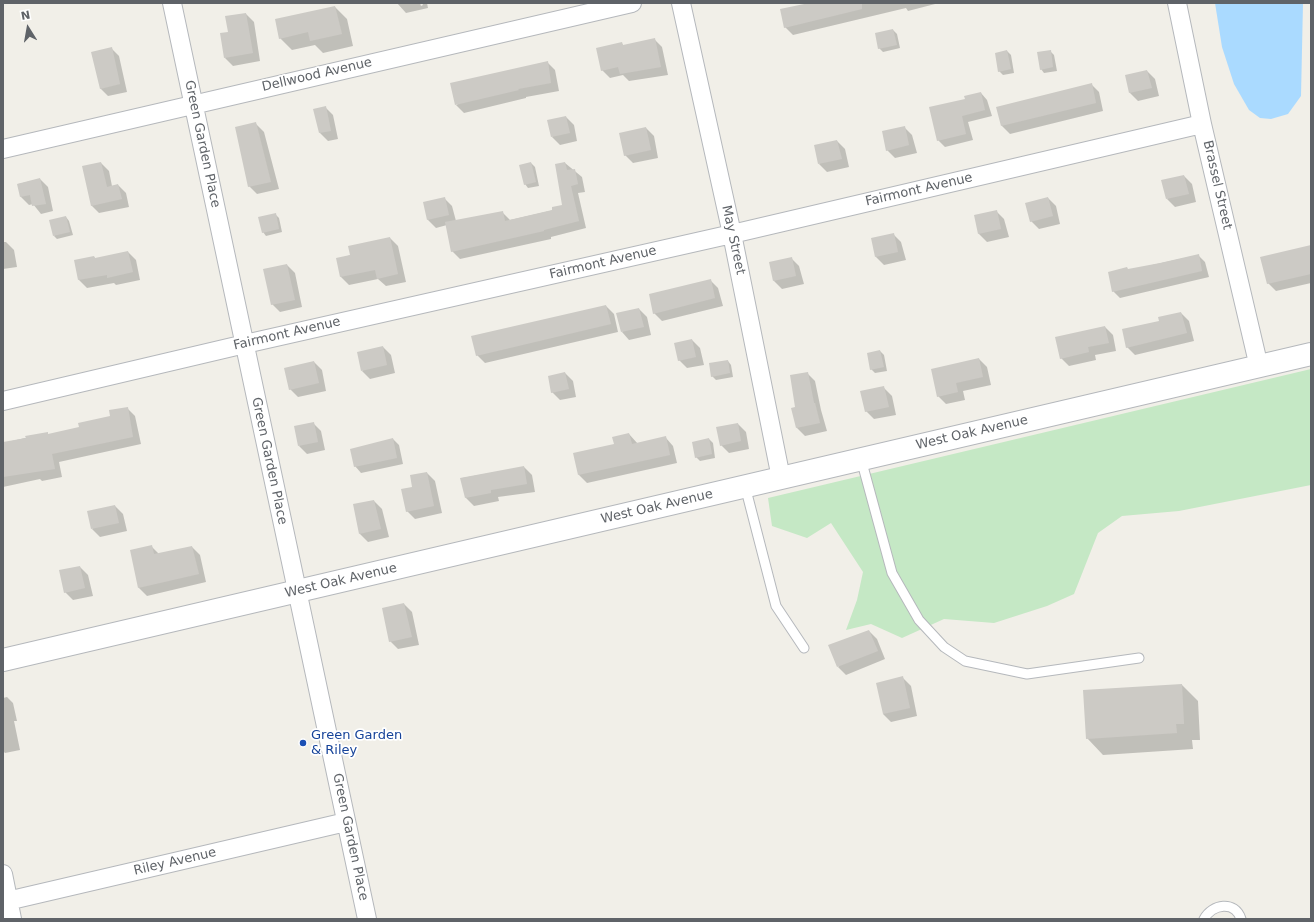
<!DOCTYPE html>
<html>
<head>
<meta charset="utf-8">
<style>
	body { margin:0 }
	#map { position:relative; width:1314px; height:922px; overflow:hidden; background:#f1efe8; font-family:"DejaVu Sans",sans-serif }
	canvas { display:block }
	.frame { position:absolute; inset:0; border:4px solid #5f6368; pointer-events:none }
	.north { position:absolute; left:8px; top:8px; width:40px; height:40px; -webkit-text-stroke:3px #fff; paint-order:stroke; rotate:349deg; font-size:11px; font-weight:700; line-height:16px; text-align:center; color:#5f6368 }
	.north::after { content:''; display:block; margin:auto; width:14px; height:18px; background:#5f6368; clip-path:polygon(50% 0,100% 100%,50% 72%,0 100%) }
</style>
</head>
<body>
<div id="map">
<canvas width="1314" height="922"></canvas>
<div class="frame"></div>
<div class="north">N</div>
</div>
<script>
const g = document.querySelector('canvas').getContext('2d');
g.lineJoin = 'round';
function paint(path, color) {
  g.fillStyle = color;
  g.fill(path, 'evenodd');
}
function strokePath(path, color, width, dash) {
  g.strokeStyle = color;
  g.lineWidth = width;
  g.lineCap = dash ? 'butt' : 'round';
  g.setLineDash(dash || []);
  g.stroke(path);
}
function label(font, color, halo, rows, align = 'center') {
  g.font = font + ' "DejaVu Sans",sans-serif';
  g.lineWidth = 3.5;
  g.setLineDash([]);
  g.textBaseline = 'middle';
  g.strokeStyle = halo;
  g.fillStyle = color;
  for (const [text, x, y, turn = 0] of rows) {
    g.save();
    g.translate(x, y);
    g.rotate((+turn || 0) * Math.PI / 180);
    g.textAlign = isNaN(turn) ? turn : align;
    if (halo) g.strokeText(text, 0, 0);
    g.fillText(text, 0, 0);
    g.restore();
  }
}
const green = new Path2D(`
	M 1311,369 L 1311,485 L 1179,511 L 1122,516 L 1098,533 L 1074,594 L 1047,606 L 994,623 L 944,619 L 902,638 L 871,624 L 846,630 L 857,600 L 863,572 L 831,523 L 807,538 L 772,526 L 768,498 Z`);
const water = new Path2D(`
	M 1215,3 L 1303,3 L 1301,96 L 1288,114 L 1271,119 L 1260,118 L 1249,110 L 1234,84 L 1222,47 Z`);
const shadow = new Path2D(`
	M 397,3 L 420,3 L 421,6 L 423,5 L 422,3 L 427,3 L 428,8 L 406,13 Z
	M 810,3 L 939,3 L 908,11 L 906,8 L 793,35 L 785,27 Z
	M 335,7 L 347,19 L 353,46 L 323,53 L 315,45 L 292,50 L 280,38 Z
	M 246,14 L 254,22 L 260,61 L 233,66 L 225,58 Z
	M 893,30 L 897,34 L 900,48 L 883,52 L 879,48 Z
	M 654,39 L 662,47 L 668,75 L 629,81 L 623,75 L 610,78 L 602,70 L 622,44 L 624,46 Z
	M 111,48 L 119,56 L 127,92 L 108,96 L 100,88 Z
	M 1007,51 L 1011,55 L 1014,73 L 1003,75 L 999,71 Z
	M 1050,51 L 1054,55 L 1057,71 L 1044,73 L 1041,69 Z
	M 547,62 L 555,70 L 559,91 L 526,97 L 526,98 L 464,113 L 456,105 Z
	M 1147,71 L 1155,79 L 1159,96 L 1138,101 L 1130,93 L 1126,76 Z
	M 1091,84 L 1099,92 L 1103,111 L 1010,134 L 1002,126 L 997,108 Z
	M 981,93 L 987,100 L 992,116 L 968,122 L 973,140 L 945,147 L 938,140 L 966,100 Z
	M 325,107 L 333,115 L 338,139 L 328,141 L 320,133 L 315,110 Z
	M 566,117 L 574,125 L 577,141 L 560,145 L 552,137 Z
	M 256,124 L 264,132 L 279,189 L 257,194 L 249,186 Z
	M 904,127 L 912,135 L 917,153 L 895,158 L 887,150 Z
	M 646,128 L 654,136 L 658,158 L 633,163 L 625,155 Z
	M 837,141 L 845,149 L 849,167 L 827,172 L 819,164 Z
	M 101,163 L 109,171 L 112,186 L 118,185 L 126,193 L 129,207 L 99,213 L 91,205 Z
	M 531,163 L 535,167 L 539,186 L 528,188 L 525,184 Z
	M 565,163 L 582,177 L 585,192 L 578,193 L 586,228 L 551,237 L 551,239 L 460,259 L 452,251 L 447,225 L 436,228 L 428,220 L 424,203 L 444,198 L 452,206 L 456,221 L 502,212 L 510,220 L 554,210 L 564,206 Z
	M 1184,176 L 1192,184 L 1196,202 L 1175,207 L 1167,199 Z
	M 40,179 L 48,187 L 53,211 L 41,214 L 33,204 L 29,205 L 21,197 L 18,184 Z
	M 1048,198 L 1056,206 L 1060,224 L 1039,229 L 1031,221 Z
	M 996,211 L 1004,219 L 1009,237 L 987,242 L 979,234 L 975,216 Z
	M 275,214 L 279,218 L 282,232 L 266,236 L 263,232 Z
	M 66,217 L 69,221 L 73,235 L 57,239 L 54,236 Z
	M 893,234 L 901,242 L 906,260 L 884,265 L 876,257 L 872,239 Z
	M 390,238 L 398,246 L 406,282 L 386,286 L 378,279 L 349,285 L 341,277 L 337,259 L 351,255 Z
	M 3,242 L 6,242 L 14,250 L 17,267 L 3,269 Z
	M 1311,246 L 1311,283 L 1276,291 L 1268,283 Z
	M 128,252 L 136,260 L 140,280 L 116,285 L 114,283 L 87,288 L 79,280 L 76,261 L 94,257 L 96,259 Z
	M 1198,255 L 1205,262 L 1209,277 L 1120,298 L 1113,291 L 1129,270 Z
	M 791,258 L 799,266 L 804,284 L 782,289 L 774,281 L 770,263 Z
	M 287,265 L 295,273 L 302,307 L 280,312 L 272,304 Z
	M 710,280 L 718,288 L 723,306 L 662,321 L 654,313 Z
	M 606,306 L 614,314 L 618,332 L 485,363 L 477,355 Z
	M 639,309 L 647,317 L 651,335 L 629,340 L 622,332 Z
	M 1181,313 L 1189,321 L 1194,341 L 1135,355 L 1127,347 L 1160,322 Z
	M 1105,327 L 1113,335 L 1116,351 L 1095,355 L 1096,360 L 1069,366 L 1061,358 Z
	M 692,340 L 700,348 L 704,365 L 687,368 L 679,360 Z
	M 383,347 L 391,355 L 395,373 L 370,379 L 362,371 Z
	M 880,351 L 884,355 L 887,371 L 875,373 L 871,369 Z
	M 979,359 L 987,367 L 991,385 L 963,391 L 965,400 L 946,404 L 938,396 Z
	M 728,361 L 731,365 L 733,377 L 716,380 L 712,376 Z
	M 314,362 L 322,370 L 326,391 L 298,397 L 290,389 Z
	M 565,373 L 573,381 L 576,397 L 560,400 L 552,392 Z
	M 807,373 L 815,381 L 821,410 L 827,431 L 805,436 L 797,428 L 793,409 L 797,408 Z
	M 884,388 L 892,396 L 896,415 L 874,419 L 866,411 Z
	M 127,408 L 135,416 L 141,444 L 59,462 L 62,477 L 42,481 L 40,479 L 3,487 L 3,443 L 47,433 L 49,435 L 80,428 L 112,417 Z
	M 313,423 L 321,431 L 325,450 L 307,454 L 299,446 Z
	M 738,424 L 746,432 L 749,449 L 729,453 L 721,445 Z
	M 629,434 L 638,444 L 666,438 L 673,446 L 677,463 L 587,483 L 579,475 L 574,454 L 615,445 Z
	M 393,439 L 399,445 L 403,464 L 361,473 L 355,466 Z
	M 709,439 L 713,443 L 715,458 L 700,461 L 696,457 Z
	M 524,467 L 532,475 L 535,492 L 498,497 L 499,501 L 474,506 L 466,498 L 462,478 Z
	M 427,473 L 435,481 L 442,513 L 415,519 L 407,511 L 414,488 Z
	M 374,501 L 382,509 L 389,537 L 368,542 L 360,534 L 354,505 Z
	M 115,506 L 123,514 L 127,531 L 100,537 L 92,529 Z
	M 151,546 L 159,554 L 192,547 L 200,555 L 206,582 L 147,596 L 139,588 L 131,551 Z
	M 80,567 L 88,575 L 93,596 L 73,600 L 65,592 Z
	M 404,604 L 412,612 L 419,645 L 398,649 L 390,641 Z
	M 869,631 L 877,639 L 885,659 L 846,675 L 838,667 Z
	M 903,678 L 911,686 L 917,716 L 891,722 L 883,714 Z
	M 1182,685 L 1198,701 L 1200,740 L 1192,740 L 1193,749 L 1103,755 L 1087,738 Z
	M 7,697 L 13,703 L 17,721 L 14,721 L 20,750 L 5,753 L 3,751 L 3,698 Z`);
const building = new Path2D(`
	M 809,3 L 862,3 L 862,9 L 784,28 L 780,9 Z
	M 335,6 L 342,34 L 310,41 L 308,32 L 279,39 L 275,19 Z
	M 246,13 L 253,53 L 224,58 L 220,33 L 228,32 L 225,16 Z
	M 893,29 L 897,45 L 878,49 L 875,33 Z
	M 655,38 L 661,67 L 620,74 L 618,67 L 601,71 L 596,48 L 622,42 L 623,45 Z
	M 112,47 L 120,84 L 100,89 L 91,52 Z
	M 1007,50 L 1011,69 L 998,72 L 995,53 Z
	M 1051,50 L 1053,67 L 1040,70 L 1037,52 Z
	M 548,61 L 551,83 L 518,89 L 519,90 L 455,105 L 450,83 Z
	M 1147,70 L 1152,88 L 1129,93 L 1125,75 Z
	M 1092,83 L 1096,103 L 1001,126 L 996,107 Z
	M 981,92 L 985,110 L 962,116 L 966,134 L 937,141 L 929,107 L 965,99 L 964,96 Z
	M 326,106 L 331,131 L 319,133 L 313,109 Z
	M 566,116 L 570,133 L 551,137 L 547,120 Z
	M 256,122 L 271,182 L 248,187 L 235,127 Z
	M 905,126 L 909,145 L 886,151 L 882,131 Z
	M 646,127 L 651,150 L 624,156 L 619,133 Z
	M 837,140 L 842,159 L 818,164 L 814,145 Z
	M 101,162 L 107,187 L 118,184 L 122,199 L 91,206 L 82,166 Z
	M 531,162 L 536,182 L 524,185 L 519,165 Z
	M 565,162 L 567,170 L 575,169 L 578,184 L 571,186 L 579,221 L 544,230 L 544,231 L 451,252 L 445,222 L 503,211 L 505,221 L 552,210 L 552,207 L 562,205 L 555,164 Z
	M 1184,175 L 1189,194 L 1166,199 L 1161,180 Z
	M 40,178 L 46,204 L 32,206 L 30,195 L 20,197 L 17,184 Z
	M 445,197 L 449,215 L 427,220 L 423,202 Z
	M 1048,197 L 1053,216 L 1030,222 L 1025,203 Z
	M 997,210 L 1001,229 L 978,234 L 974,215 Z
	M 276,213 L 279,229 L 262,233 L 258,217 Z
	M 66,216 L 70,232 L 53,236 L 49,220 Z
	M 894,233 L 898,252 L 875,257 L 871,238 Z
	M 390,237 L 398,274 L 377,279 L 375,270 L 340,277 L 336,258 L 350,255 L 348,246 Z
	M 1311,245 L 1311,274 L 1267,284 L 1260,257 Z
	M 128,251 L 133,272 L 107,278 L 107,275 L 78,280 L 74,260 L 94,256 L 95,258 Z
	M 1199,254 L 1202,271 L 1112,292 L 1108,272 L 1127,267 L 1128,269 L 1160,263 Z
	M 792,257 L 796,276 L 773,281 L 769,262 Z
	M 287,264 L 295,300 L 271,305 L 263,269 Z
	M 711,279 L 715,298 L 653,314 L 649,294 Z
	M 606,305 L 611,324 L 476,356 L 471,336 Z
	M 639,308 L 644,327 L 621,332 L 616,313 Z
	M 1181,312 L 1187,333 L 1126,348 L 1122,329 L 1159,321 L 1158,317 Z
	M 1105,326 L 1109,343 L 1088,347 L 1089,352 L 1060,359 L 1055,337 Z
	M 692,339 L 696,357 L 678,361 L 674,343 Z
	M 383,346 L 387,365 L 361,371 L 357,352 Z
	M 880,350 L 884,367 L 870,370 L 867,353 Z
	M 979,358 L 983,377 L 956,383 L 958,392 L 937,397 L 931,369 Z
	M 728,360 L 730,373 L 711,377 L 709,363 Z
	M 314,361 L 319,383 L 289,390 L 284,368 Z
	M 565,372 L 569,389 L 551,393 L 548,376 Z
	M 808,372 L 814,403 L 815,403 L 820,423 L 796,428 L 791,408 L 795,407 L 790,375 Z
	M 884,386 L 889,407 L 865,412 L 860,391 Z
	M 128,407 L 133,437 L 52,454 L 55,469 L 3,477 L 3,442 L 26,438 L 25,436 L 48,432 L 48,434 L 79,427 L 78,423 L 110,416 L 109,410 Z
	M 314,422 L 318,442 L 298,446 L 294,426 Z
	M 738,423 L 741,441 L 720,446 L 716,427 Z
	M 629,433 L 632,444 L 666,436 L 670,455 L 578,475 L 573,453 L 614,444 L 612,437 Z
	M 393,438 L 397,458 L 354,467 L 350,449 Z
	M 709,438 L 712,454 L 695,458 L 692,442 Z
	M 524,466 L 527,484 L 491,490 L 491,493 L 465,498 L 460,478 Z
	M 427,472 L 434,506 L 406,512 L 401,489 L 412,487 L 410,475 Z
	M 374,500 L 381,529 L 359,534 L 353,504 Z
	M 115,505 L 119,523 L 91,529 L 87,511 Z
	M 152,545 L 154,554 L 192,546 L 199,574 L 138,588 L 130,550 Z
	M 80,566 L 85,588 L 64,593 L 59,570 Z
	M 404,603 L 412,637 L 389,642 L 382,608 Z
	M 869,630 L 878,651 L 837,667 L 828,645 Z
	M 903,676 L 910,708 L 883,714 L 876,683 Z
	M 1182,684 L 1184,724 L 1176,724 L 1177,733 L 1086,739 L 1083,690 Z`);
const service = new Path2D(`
	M 861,459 L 892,573 L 919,620 L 944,647 L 965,661 L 1027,674 L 1139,658
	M 745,486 L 776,606 L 804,648
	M 1204,919 C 1212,904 1235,900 1241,919`);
const minor = new Path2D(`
	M 172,3 L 367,919
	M 681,3 L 732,234 L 781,478
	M 1177,3 L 1202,124 L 1259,367
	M 3,149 L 632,3
	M 3,401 L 245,344 L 732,234 L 1202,124
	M 3,874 L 12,919
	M 3,902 L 346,822`);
const tertiary = new Path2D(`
	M 3,660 L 1311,354`);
const markers = [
	[303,743,4,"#1a4fb4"]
];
const streetNames = [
	["Dellwood Avenue",317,75,-13],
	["Green Garden Place",202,144,78],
	["Brassel Street",1217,185,77],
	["Fairmont Avenue",919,190,-13],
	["May Street",733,240,78],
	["Fairmont Avenue",603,263,-13],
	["Fairmont Avenue",287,334,-13],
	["West Oak Avenue",972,433,-13],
	["Green Garden Place",269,461,78],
	["West Oak Avenue",657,507,-13],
	["West Oak Avenue",341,581,-13],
	["Green Garden Place",350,837,78],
	["Riley Avenue",175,862,-13]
];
const transitNames = [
	["Green Garden",311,736],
	["& Riley",311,751]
];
paint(green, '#c5e8c5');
paint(water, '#aadaff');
paint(shadow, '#0003');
paint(building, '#cccac5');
strokePath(service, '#b5b8bc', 11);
strokePath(minor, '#b5b8bc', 20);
strokePath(tertiary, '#b5b8bc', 24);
strokePath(service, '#fff', 9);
strokePath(minor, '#fff', 18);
strokePath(tertiary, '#fff', 22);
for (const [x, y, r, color] of markers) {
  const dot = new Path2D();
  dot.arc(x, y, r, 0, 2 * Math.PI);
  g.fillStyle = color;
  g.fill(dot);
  strokePath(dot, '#fff', 1.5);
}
label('13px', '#5f6368', '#fff', streetNames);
label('13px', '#164399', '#fff', transitNames, 'left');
</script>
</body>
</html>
